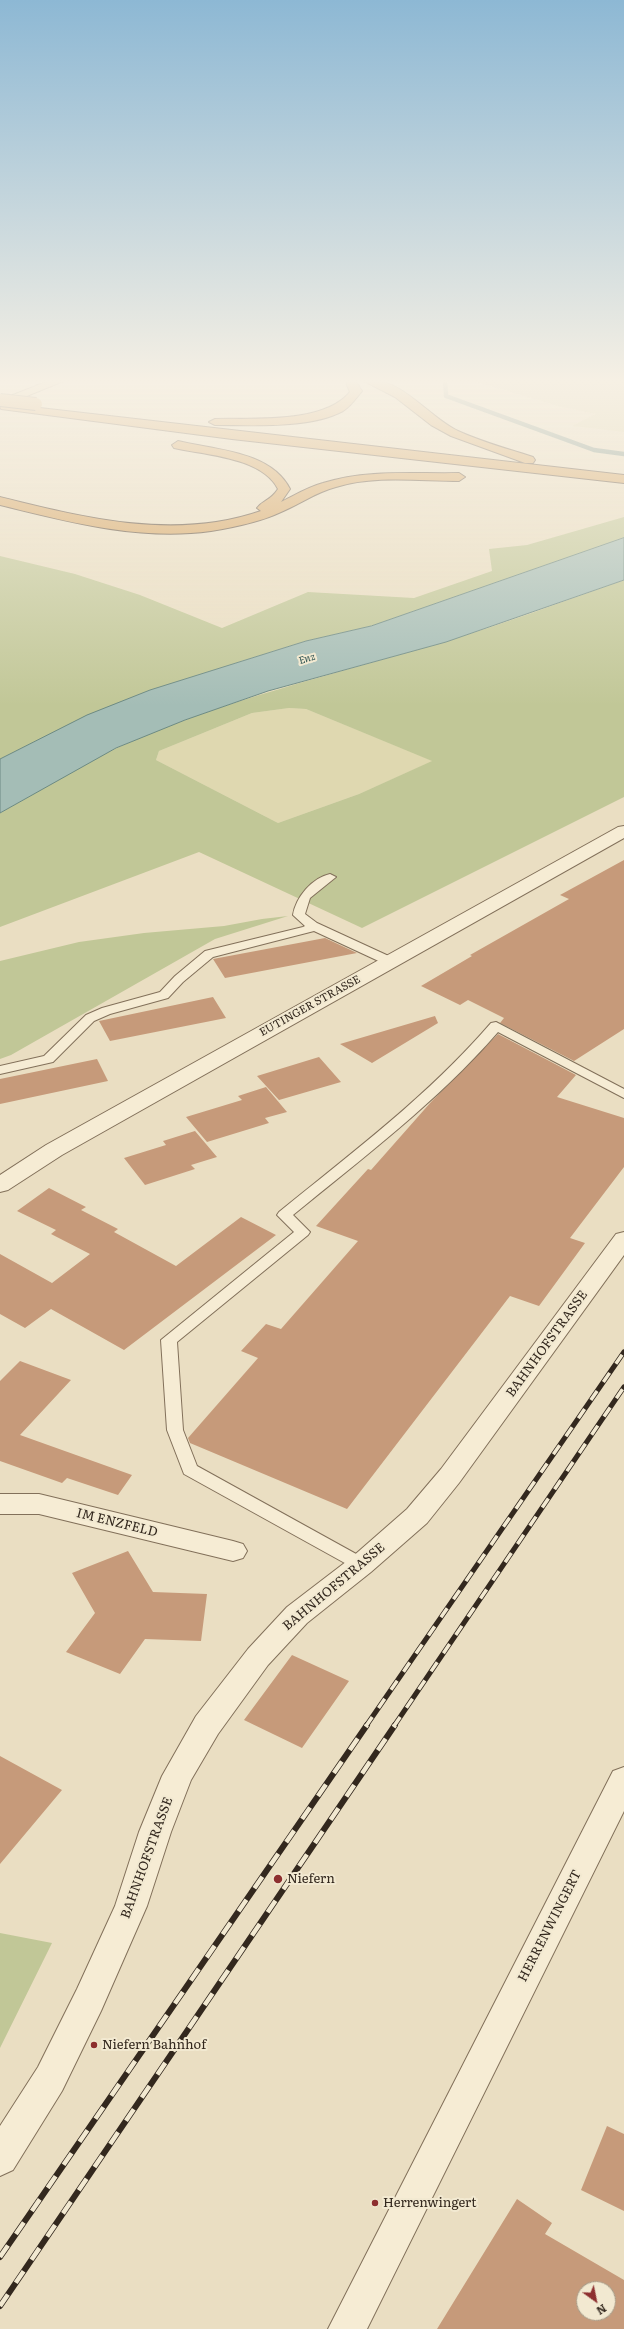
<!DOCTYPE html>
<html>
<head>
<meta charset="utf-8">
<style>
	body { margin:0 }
	#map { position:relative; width:624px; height:2329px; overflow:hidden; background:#eadec2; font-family:Literata,serif }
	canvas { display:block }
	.north { position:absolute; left:576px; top:2281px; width:40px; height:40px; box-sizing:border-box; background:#f2e9d1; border:1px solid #a69c89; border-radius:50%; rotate:147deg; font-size:11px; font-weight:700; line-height:16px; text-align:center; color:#33281e }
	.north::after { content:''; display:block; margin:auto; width:14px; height:18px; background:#8d2f2f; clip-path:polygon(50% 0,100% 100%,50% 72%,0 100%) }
</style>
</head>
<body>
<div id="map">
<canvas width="624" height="2329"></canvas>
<div class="north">N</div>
</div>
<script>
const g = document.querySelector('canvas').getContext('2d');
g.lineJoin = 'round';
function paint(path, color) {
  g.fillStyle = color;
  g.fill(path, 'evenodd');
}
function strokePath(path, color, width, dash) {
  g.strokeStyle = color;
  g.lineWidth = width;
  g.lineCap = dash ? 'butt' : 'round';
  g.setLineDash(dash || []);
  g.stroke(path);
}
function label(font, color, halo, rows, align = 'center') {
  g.font = font + ' Literata,serif';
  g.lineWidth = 4;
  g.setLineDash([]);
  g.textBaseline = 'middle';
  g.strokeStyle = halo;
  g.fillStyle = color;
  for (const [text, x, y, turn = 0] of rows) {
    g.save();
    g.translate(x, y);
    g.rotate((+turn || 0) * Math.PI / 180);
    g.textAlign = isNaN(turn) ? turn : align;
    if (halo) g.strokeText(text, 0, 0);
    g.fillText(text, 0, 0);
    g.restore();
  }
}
const farmland = new Path2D(`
	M 470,380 L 624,380 L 624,432 L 572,426 L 595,414 L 558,406 Z
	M 289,708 L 306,709 L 433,761 L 359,794 L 278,823 L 156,760 L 159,751 L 252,713 Z`);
const green = new Path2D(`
	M 624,517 L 624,538 L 617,541 L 371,626 L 306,641 L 239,662 L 41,739 L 0,759 L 0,556 L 75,574 L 140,595 L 222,628 L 308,592 L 414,598 L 492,571 L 489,549 L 527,545 Z
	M 624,580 L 624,797 L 362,928 L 199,852 L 0,927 L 0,813 C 39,791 77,766 117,748 C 222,700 333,675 443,642 C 504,624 564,601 624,580 ZM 289,708 L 306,709 L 432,761 L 359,794 L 278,823 L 156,760 L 159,751 L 252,713 Z
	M 288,916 L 215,939 L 11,1055 L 0,1059 L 0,961 L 79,942 L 144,933 L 224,926 L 262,919 Z
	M 0,1933 L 52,1943 L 0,2048 Z`);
const water = new Path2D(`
	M 624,538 L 624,580 L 446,642 L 268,691 L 185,720 L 116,748 L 0,813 L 0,759 L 87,715 L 150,690 L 306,641 L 371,626 Z`);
const stream = new Path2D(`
	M 445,380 L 446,396 L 594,450 L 624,454`);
const building = new Path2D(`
	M 624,860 L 624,1029 L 574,1061 L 500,1023 L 504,1018 L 468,1000 L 460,1005 L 421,986 L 472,956 L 470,955 L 569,899 L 560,895 Z
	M 325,938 L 357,953 L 225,978 L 213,959 Z
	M 213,997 L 226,1018 L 110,1041 L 99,1021 Z
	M 435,1016 L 438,1023 L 372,1063 L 340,1044 Z
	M 498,1034 L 576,1075 L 557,1097 L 624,1118 L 624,1167 L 570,1238 L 585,1243 L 539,1306 L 510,1296 L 347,1509 L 190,1443 L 188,1438 L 258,1358 L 241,1351 L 266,1324 L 281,1329 L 358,1241 L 316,1226 L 368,1169 L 371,1170 L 431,1102 Z
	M 319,1057 L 341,1082 L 279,1100 L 257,1076 Z
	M 97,1059 L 108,1081 L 0,1104 L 0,1079 Z
	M 266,1087 L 287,1112 L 265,1118 L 269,1123 L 207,1142 L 186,1117 L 242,1100 L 238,1096 Z
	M 195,1131 L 217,1157 L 191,1165 L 195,1169 L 145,1185 L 124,1158 L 166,1145 L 163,1141 Z
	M 49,1188 L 86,1207 L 81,1210 L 118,1229 L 114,1232 L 176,1266 L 241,1217 L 276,1235 L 124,1350 L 51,1309 L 25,1328 L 0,1314 L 0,1254 L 52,1283 L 90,1254 L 51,1234 L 56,1230 L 17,1211 Z
	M 20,1361 L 71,1380 L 20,1435 L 132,1475 L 118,1495 L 67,1478 L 62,1483 L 0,1461 L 0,1381 Z
	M 128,1551 L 153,1592 L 207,1594 L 201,1641 L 145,1639 L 120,1674 L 66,1652 L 95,1613 L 72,1573 Z
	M 292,1655 L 349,1681 L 302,1748 L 244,1720 Z
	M 0,1756 L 62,1790 L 0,1864 Z
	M 607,2126 L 624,2134 L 624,2211 L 581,2190 Z
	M 517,2199 L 552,2223 L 545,2234 L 624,2280 L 624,2329 L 437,2329 ZM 584,2289 L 608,2289 L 608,2313 L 584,2313 Z`);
const service = new Path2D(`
	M 330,874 L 336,877 L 310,898 L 305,914 L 317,923 L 393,958 L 395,961 L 393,964 L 385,964 L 314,931 L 213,957 L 183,982 L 168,998 L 110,1014 L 94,1021 L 53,1062 L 0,1074 L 0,1066 L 44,1056 L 86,1015 L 102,1008 L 160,992 L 175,976 L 205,951 L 303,927 L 305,926 L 293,915 C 296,897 312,878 330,874 Z
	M 496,1022 L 624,1089 L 624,1098 L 498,1032 C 437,1102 364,1157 293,1215 L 310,1232 L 308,1235 L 177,1342 L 183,1430 L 197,1466 L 367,1560 L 370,1565 L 367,1570 L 361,1572 L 184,1474 L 167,1430 L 161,1340 L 294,1232 L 277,1215 L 279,1212 C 353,1152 429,1095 491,1023 Z`);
const minor = new Path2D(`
	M 624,1232 L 624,1255 L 459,1483 L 427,1523 L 371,1572 L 307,1623 L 268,1665 L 218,1734 L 191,1780 L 171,1832 L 147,1906 L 101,2011 L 62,2091 L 13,2170 L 0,2176 L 0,2126 L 38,2067 L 77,1989 L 115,1906 L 139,1832 L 162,1776 L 196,1716 L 248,1649 L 287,1607 L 351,1558 L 407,1509 L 441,1469 L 616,1234 Z
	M 0,1494 L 39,1494 L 233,1541 L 243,1544 L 247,1551 L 243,1558 L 233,1561 L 39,1514 L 0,1514 Z
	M 624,1767 L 624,1811 L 367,2329 L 328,2329 L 613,1771 Z`);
const tertiary = new Path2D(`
	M 624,826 L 624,838 L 62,1155 L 8,1190 L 0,1192 L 0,1175 L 46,1145 L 618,827 Z`);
const primary = new Path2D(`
	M 51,380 L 66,380 L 0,407 L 0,400 Z`);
const motorway = new Path2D(`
	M 345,380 L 355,380 L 362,391 C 356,398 351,406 343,411 C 309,429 252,425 215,425 L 209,422 L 215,419 C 253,418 324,424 350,392 Z
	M 362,380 C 400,375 427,416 458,431 C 482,442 508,449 533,457 L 535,460 L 533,463 L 525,463 L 451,436 L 431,425 L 395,397 Z
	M 5,404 L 624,475 L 624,483 L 232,439 L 1,409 L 0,406 Z
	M 178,441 C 215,450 271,451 290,489 L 281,502 C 295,495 308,487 323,483 C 367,469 413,474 459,473 L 465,477 L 459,481 C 418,481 375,475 336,487 C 316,492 300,504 281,512 C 260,522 235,527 211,531 C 140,541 69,522 0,505 L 0,497 C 85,518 175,541 261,511 L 257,508 C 263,500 270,501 278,489 C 262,457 205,455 174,448 L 172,445 Z`);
const railFar1 = new Path2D(`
	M 366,1726 L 624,1352
	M 394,1726 L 624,1387`);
const rail = new Path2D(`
	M 0,2257 L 367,1725
	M 0,2306 L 395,1725`);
const motorwayBridge = new Path2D(`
	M 0,400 L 36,404`);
const markers = [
	[278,1879,5,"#8d2f2f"],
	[94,2045,4,"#8d2f2f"],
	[375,2203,4,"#8d2f2f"]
];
const farWaternames = [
	["Enz",307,659,-17]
];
const streetNames = [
	["EUTINGER STRASSE",310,1006,-29]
];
const nearStreetnames = [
	["BAHNHOFSTRASSE",547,1344,-54],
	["IM ENZFELD",117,1523,14],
	["BAHNHOFSTRASSE",334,1587,-40],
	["BAHNHOFSTRASSE",147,1858,-70],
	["HERRENWINGERT",550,1926,-63]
];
const nearPoinames = [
	["Niefern",287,1879],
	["Niefern Bahnhof",102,2045],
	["Herrenwingert",383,2203]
];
paint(farmland, '#dfd8b0');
paint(green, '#c1c797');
paint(water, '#a4bdb6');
strokePath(water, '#6c8a83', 1);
strokePath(stream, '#6c8a83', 4.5);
paint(building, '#c69a7a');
strokePath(service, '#82705a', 2);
strokePath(minor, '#82705a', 2);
strokePath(tertiary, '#82705a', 2);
strokePath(primary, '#503f2e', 2);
strokePath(motorway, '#503f2e', 2);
paint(service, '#f6ecd4');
paint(minor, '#f6ecd4');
paint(tertiary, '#f6ecd4');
paint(primary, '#ebd39c');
paint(motorway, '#d49f58');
strokePath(railFar1, '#33281e', 5);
strokePath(rail, '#33281e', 6);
strokePath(railFar1, '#f2e9d1', 3.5, [11]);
strokePath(rail, '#f2e9d1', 4.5, [14]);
strokePath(motorwayBridge, '#503f2e', 14, []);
strokePath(motorwayBridge, '#d49f58', 12);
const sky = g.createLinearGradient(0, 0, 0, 706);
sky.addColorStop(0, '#8db8d4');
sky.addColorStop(0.54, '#f6f0e4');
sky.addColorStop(1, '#f6f0e400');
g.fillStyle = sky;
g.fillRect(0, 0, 624, 706);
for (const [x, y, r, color] of markers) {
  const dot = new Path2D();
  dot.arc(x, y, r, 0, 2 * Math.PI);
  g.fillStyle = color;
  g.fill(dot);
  strokePath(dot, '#f2e9d1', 1.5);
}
label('italic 10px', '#2e5250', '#f2e9d1', farWaternames);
label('11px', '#33281e', '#f2e9d1', streetNames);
label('13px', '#33281e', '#f2e9d1', nearStreetnames);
label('13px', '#33281e', '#f2e9d1', nearPoinames, 'left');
</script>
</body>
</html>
